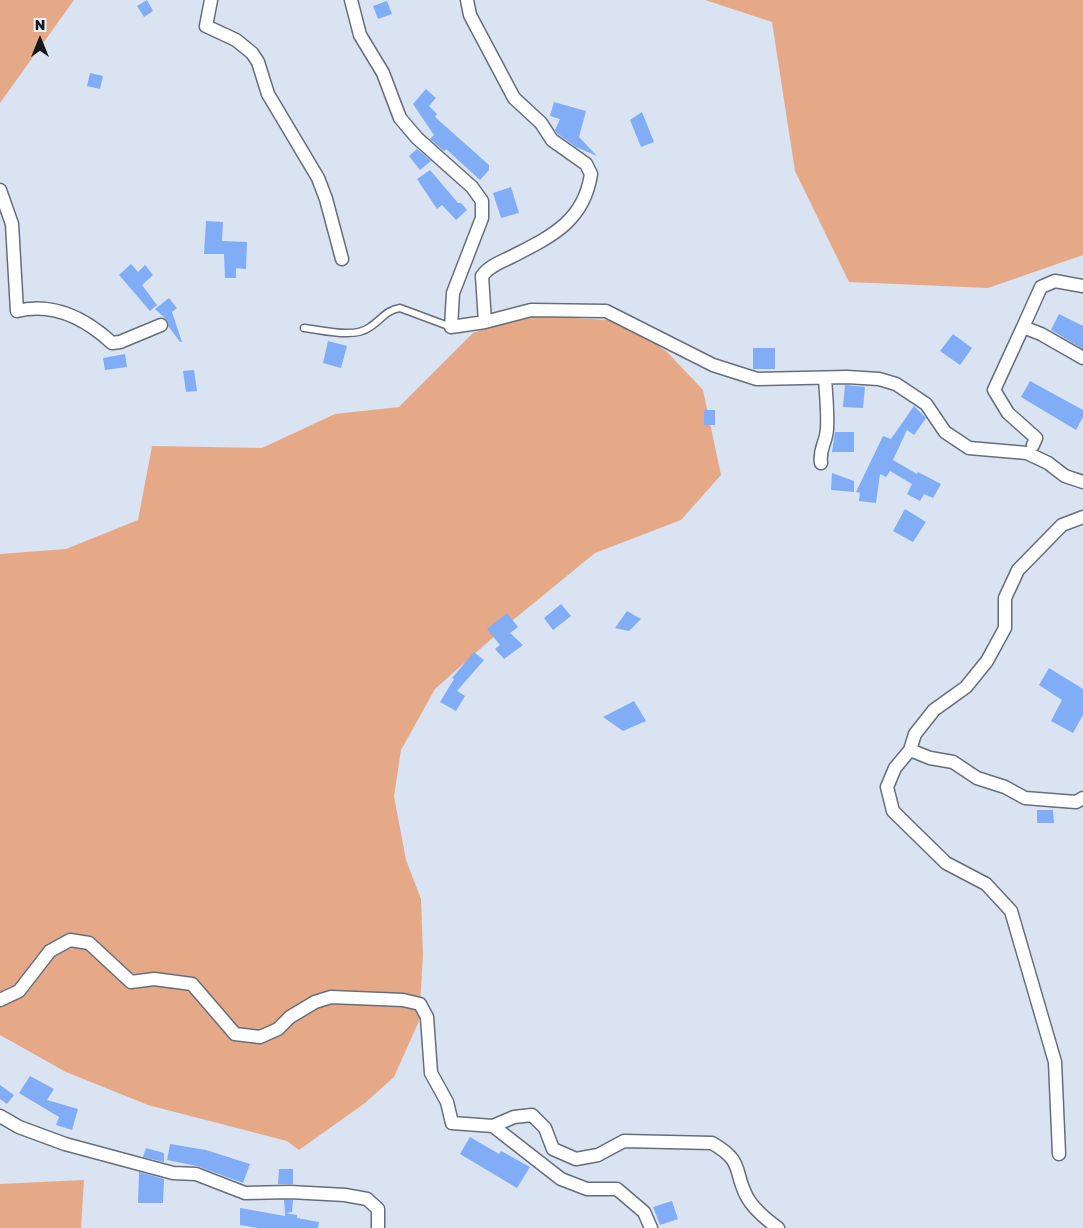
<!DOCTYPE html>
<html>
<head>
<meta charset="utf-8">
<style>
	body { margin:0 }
	#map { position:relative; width:1083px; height:1228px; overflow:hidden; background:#d9e3f2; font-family:"Golos Text",sans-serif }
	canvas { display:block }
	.north { position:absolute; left:15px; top:15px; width:50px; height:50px; -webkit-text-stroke:4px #e8f0fc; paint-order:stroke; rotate:0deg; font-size:14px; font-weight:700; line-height:20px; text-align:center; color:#15181d }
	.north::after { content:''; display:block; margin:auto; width:18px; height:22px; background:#15181d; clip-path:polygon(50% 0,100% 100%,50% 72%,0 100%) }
</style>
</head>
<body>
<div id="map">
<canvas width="1083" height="1228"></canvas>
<div class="north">N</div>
</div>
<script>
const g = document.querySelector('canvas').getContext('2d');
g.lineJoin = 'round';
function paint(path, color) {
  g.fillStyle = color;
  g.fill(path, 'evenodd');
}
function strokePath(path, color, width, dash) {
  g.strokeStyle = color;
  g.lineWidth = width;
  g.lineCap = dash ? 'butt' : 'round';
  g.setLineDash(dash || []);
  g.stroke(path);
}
const green = new Path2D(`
	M 0,0 L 74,0 L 0,103 Z
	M 705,0 L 1083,0 L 1083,255 L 988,288 L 849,282 L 795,171 L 772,22 Z
	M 524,315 L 624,321 L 667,352 L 703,390 L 721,475 L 681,520 L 595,553 L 507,625 L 435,689 L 401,750 L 394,796 L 406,860 L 421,899 L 423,955 L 419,1021 L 394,1077 L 365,1103 L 299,1150 L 287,1141 L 148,1105 L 66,1072 L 0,1035 L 0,554 L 66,549 L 138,520 L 152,446 L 262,448 L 335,414 L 399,407 L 473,333 Z
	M 84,1180 L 81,1228 L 0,1228 L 0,1184 Z`);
const building = new Path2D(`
	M 147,0 L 153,11 L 144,17 L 137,6 Z
	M 387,1 L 392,14 L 378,19 L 373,6 Z
	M 90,73 L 103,76 L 100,89 L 87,86 Z
	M 426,89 L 436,98 L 429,106 L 437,114 L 435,117 L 489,165 L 489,170 L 480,180 L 446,149 L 444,151 L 430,139 L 434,135 L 413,104 Z
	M 554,102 L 586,111 L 579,137 L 597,156 L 576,147 L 558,134 L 555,130 L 560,119 L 550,116 Z
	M 642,112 L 654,142 L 641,147 L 630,120 Z
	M 417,149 L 431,161 L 420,170 L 409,156 Z
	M 430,170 L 458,203 L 461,203 L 467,210 L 456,220 L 442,205 L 437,209 L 417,179 Z
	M 511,187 L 519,213 L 501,218 L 493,193 Z
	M 206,221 L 223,222 L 222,241 L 247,242 L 246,269 L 236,268 L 236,278 L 225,278 L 224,254 L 204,254 Z
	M 131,264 L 138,272 L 145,265 L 153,275 L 142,285 L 157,305 L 150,311 L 119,275 Z
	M 169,298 L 177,308 L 172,312 L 182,342 L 180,342 L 169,327 L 168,321 L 155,309 Z
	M 1059,314 L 1083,326 L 1083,349 L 1051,330 Z
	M 953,334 L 972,348 L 960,365 L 940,351 Z
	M 328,341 L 347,346 L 341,368 L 323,363 Z
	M 753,348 L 775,348 L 775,369 L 753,369 Z
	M 125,354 L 127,367 L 105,370 L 103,358 Z
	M 194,370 L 197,391 L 186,392 L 183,371 Z
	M 1030,381 L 1083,410 L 1083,417 L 1076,430 L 1021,397 Z
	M 845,385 L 865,387 L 863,408 L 843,407 Z
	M 914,406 L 926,418 L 914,435 L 907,430 L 893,460 L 917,474 L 918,472 L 941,484 L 933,498 L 924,494 L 920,501 L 907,494 L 912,484 L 890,471 L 886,477 L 880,474 L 876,503 L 859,501 L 860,493 L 856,492 L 883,436 L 891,439 Z
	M 704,410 L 715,410 L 715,425 L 704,425 Z
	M 835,432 L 854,432 L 854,452 L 832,452 Z
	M 832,473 L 854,481 L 854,492 L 831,490 Z
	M 905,509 L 926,522 L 913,542 L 893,531 Z
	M 561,604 L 571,616 L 553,630 L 544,618 Z
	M 627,611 L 641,619 L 629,631 L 615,628 Z
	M 507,613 L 518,627 L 510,633 L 523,645 L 504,659 L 495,649 L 500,645 L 487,629 Z
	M 474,652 L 484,660 L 457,691 L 465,696 L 456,711 L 440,702 L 454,679 L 452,678 Z
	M 1049,668 L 1083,689 L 1083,715 L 1073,733 L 1051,721 L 1062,700 L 1039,685 Z
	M 634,701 L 646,721 L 623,731 L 603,717 Z
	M 1037,810 L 1053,810 L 1054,823 L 1037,823 Z
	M 30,1076 L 54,1089 L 47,1100 L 78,1109 L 72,1130 L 56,1125 L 59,1117 L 19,1093 Z
	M 0,1085 L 14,1095 L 7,1104 L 0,1099 Z
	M 470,1137 L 499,1154 L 501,1151 L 530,1167 L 517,1188 L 460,1154 Z
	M 170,1144 L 206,1150 L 250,1164 L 243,1183 L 197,1166 L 167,1160 Z
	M 146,1148 L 164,1153 L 164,1162 L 143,1157 Z
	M 279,1169 L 293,1169 L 293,1184 L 278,1184 Z
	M 139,1172 L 164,1179 L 163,1203 L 138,1203 Z
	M 284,1200 L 293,1200 L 292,1212 L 285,1213 Z
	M 672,1201 L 678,1219 L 660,1225 L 653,1207 Z
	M 240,1208 L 285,1216 L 285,1213 L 297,1215 L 297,1218 L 319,1222 L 318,1228 L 258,1228 L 240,1225 Z`);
const lane = new Path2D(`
	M 304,328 C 323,330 354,339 370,327 C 381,320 386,310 400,308 L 451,327`);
const street = new Path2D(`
	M 211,0 L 206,26 L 236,40 L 252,53 L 258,62 L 268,94 L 318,178 L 326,199 L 342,259
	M 351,0 L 360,35 L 383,73 L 400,118 L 417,138 L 472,187 L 482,201 L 482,218 L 453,293 L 451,327 L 485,322 L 531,310 L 606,311 L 713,365 L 757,379 L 847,377 L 879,379 L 896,384 L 926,404 L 945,432 L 969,448 L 1027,453 L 1048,463 L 1065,476 L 1083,482
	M 467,0 L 470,15 L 514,98 L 541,123 L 552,140 L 586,164 L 591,174 C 584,222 550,237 511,257 C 501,262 489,266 482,276 L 485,322
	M 0,190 L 12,224 L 17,311 C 53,302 86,319 112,343 L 120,342 L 161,325
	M 1023,327 L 1041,287 L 1055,281 L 1083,286
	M 1033,445 L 1036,438 L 1008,413 L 994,390 L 1023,327 L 1041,334 L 1083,358
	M 821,463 C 819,448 826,444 827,429 C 828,412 826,395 825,378
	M 910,750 L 930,758 L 953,762 L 977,778 L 1005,787 L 1025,798 L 1076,802 L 1083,798
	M 0,1000 L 19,991 L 50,951 L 70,940 L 89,943 L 131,982 L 154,979 L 192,984 L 235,1034 L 260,1037 L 278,1029 L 290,1017 L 315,1002 L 331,997 L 403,1000 L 420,1004 L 427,1017 L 431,1073 L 447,1102 L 452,1123 L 493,1126 L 514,1117 L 532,1115 L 545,1128 L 553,1149 L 576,1159 L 598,1155 L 624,1141 L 712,1143 C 745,1162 733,1171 747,1197 C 754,1210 767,1220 778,1228
	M 0,1116 L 19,1127 L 65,1144 L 173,1173 L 196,1174 L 245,1193 L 290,1192 L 345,1195 L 367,1199 L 378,1209 L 378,1228
	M 493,1126 L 561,1179 L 587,1189 L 617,1189 L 644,1212 L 651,1228
	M 1059,1154 L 1055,1062 L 1011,911 L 986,884 L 946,863 L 893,811 L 887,787 L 895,768 L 910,750 L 915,734 L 934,710 L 966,687 L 987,661 L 1005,628 L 1005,598 L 1018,570 L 1062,525 L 1083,517`);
paint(green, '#e6a987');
paint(building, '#80adf5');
strokePath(lane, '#666e7c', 9);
strokePath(street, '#666e7c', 15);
strokePath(lane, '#fff', 6);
strokePath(street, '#fff', 12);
</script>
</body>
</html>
